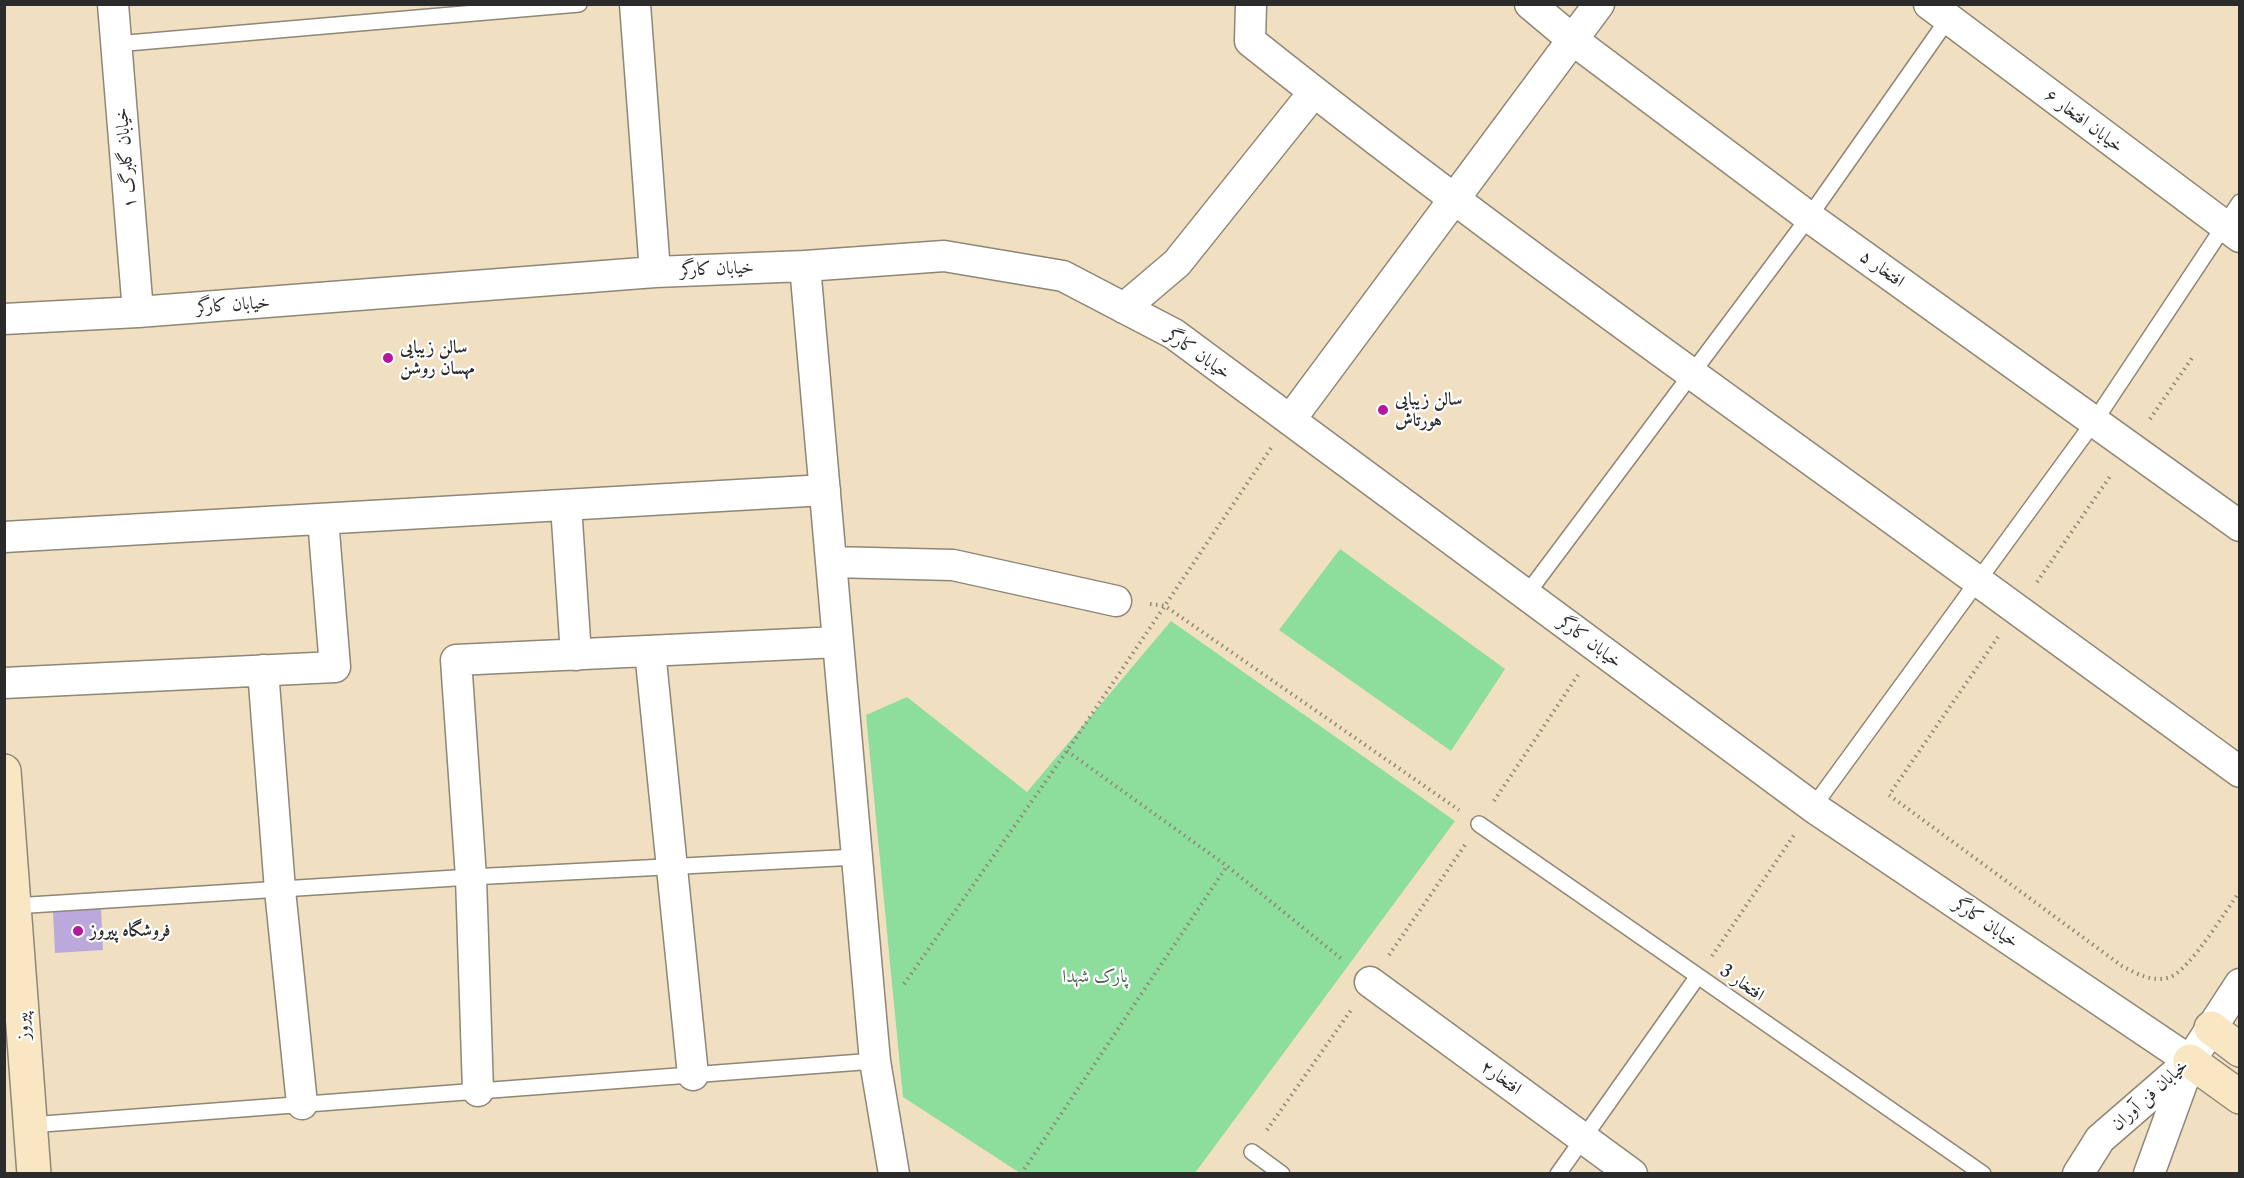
<!DOCTYPE html>
<html>
<head>
<meta charset="utf-8">
<style>
	body { margin:0 }
	#map { position:relative; width:2244px; height:1178px; overflow:hidden; background:#f0e0c1; font-family:"Libre Caslon Text",serif }
	canvas { display:block }
	.frame { position:absolute; inset:0; border:6px solid #2b2b2b; pointer-events:none }
</style>
</head>
<body>
<div id="map">
<canvas width="2244" height="1178"></canvas>
<div class="frame"></div>
</div>
<script>
const g = document.querySelector('canvas').getContext('2d');
g.lineJoin = 'round';
function paint(path, color) {
  g.fillStyle = color;
  g.fill(path, 'evenodd');
}
function strokePath(path, color, width, dash) {
  g.strokeStyle = color;
  g.lineWidth = width;
  g.lineCap = dash ? 'butt' : 'round';
  g.setLineDash(dash || []);
  g.stroke(path);
}
function label(font, color, halo, rows, align = 'center') {
  g.font = font + ' "Libre Caslon Text",Amiri,serif';
  g.lineWidth = 4.5;
  g.setLineDash([]);
  g.textBaseline = 'middle';
  g.strokeStyle = halo;
  g.fillStyle = color;
  for (const [text, x, y, turn = 0] of rows) {
    g.save();
    g.translate(x, y);
    g.rotate((+turn || 0) * Math.PI / 180);
    g.textAlign = isNaN(turn) ? turn : align;
    if (halo) g.strokeText(text, 0, 0);
    g.fillText(text, 0, 0);
    g.restore();
  }
}
const green = new Path2D(`
	M 1340,549 L 1505,669 L 1451,751 L 1279,630 Z
	M 1171,621 L 1455,821 L 1195,1173 L 1020,1173 L 903,1097 L 866,715 L 907,697 L 1027,792 Z`);
const building = new Path2D(`
	M 101,908 L 103,950 L 55,953 L 53,912 Z`);
const path = new Path2D(`
	M 2150,419 L 2192,358
	M 2037,582 L 2111,475
	M 1150,604 L 1165,606 L 1459,810
	M 1998,637 L 1889,795 L 2122,966 C 2137,974 2153,983 2170,977 C 2189,971 2227,909 2240,891
	M 1067,751 L 1227,866 L 1344,961
	M 1494,801 L 1578,675
	M 1389,955 L 1465,845
	M 1712,956 L 1794,835
	M 904,984 L 1067,751 L 1271,448
	M 1267,1130 L 1351,1010
	M 1021,1174 L 1227,866`);
const lane = new Path2D(`
	M 116,44 L 579,4
	M 1526,595 L 1809,217 L 1948,19
	M 1813,807 L 2096,419 L 2240,202
	M 1479,824 L 1983,1174
	M 14,906 L 471,877 L 857,857
	M 30,1125 L 875,1061
	M 1252,1152 L 1282,1174
	M 1558,1174 L 1698,976`);
const street = new Path2D(`
	M 113,4 L 138,312
	M 635,4 L 655,272
	M 1251,4 L 1250,41 C 1429,184 1614,318 1800,452 C 1947,558 2093,665 2240,772
	M 1530,4 L 1573,40 L 1809,217 L 2240,526
	M 1929,4 L 2240,237
	M 805,266 L 872,1028 L 875,1061 L 894,1174
	M 1124,308 L 1177,263 L 1314,92
	M 4,319 L 138,312 L 655,272 L 805,266 L 944,256 L 1063,276 L 1174,334 L 1813,807 L 2190,1061
	M 1290,420 L 1599,4
	M 566,505 L 576,655
	M 4,537 L 825,490
	M 831,562 L 953,565 L 1116,601
	M 650,651 L 693,1075
	M 263,670 L 280,890 L 302,1104
	M 4,683 L 335,667 L 323,519
	M 1370,982 L 1632,1174
	M 478,1091 L 471,877 L 456,660 L 838,642
	M 2078,1174 L 2100,1139 L 2190,1061 L 2240,984
	M 2149,1174 L 2189,1064`);
const secondary = new Path2D(`
	M 4,771 L 34,1174
	M 2211,1028 L 2240,1050
	M 2190,1061 L 2240,1097`);
const markers = [
	[388,358,6,"#b5179e"],
	[1383,410,6,"#b5179e"],
	[78,931,6,"#b5179e"]
];
const streetNames = [
	["خیابان افتخار ۶",2084,121,37],
	["خیابان گلبرگ ۱",126,158,-95],
	["خیابان کارگر",717,269,-2],
	["افتخار ۵",1882,269,36],
	["خیابان کارگر",233,305,-4],
	["خیابان کارگر",1198,354,35],
	["خیابان کارگر",1590,642,37],
	["خیابان کارگر",1986,923,34],
	["افتخار 3",1742,983,35],
	["پیروز",23,1026,-94],
	["افتخار۲",1501,1078,36],
	["خیابان فن آوران",2150,1095,-42]
];
const poiNames = [
	["سالن زیبایی",400,348],
	["مهسان روشن",400,369],
	["سالن زیبایی",1395,400],
	["هورتاش",1395,421],
	["فروشگاه پیروز",90,931]
];
const parkNames = [
	["پارک شهدا",1095,977]
];
paint(green, '#8ddd9c');
paint(building, '#bba9db');
strokePath(lane, '#8e8676', 18);
strokePath(street, '#8e8676', 33);
strokePath(secondary, '#8e8676', 36);
strokePath(path, '#8e8676', 4, [1.5, 4.5]);
strokePath(lane, '#fff', 15);
strokePath(street, '#fff', 30);
strokePath(secondary, '#f9e7c3', 33);
for (const [x, y, r, color] of markers) {
  const dot = new Path2D();
  dot.arc(x, y, r, 0, 2 * Math.PI);
  g.fillStyle = color;
  g.fill(dot);
  strokePath(dot, '#fff', 2);
}
label('18px', '#2b2b2b', '#fff', streetNames);
label('bold 18px', '#2b2b2b', '#fff', poiNames, 'left');
label('18px', '#48604d', '#fff', parkNames);
</script>
</body>
</html>
